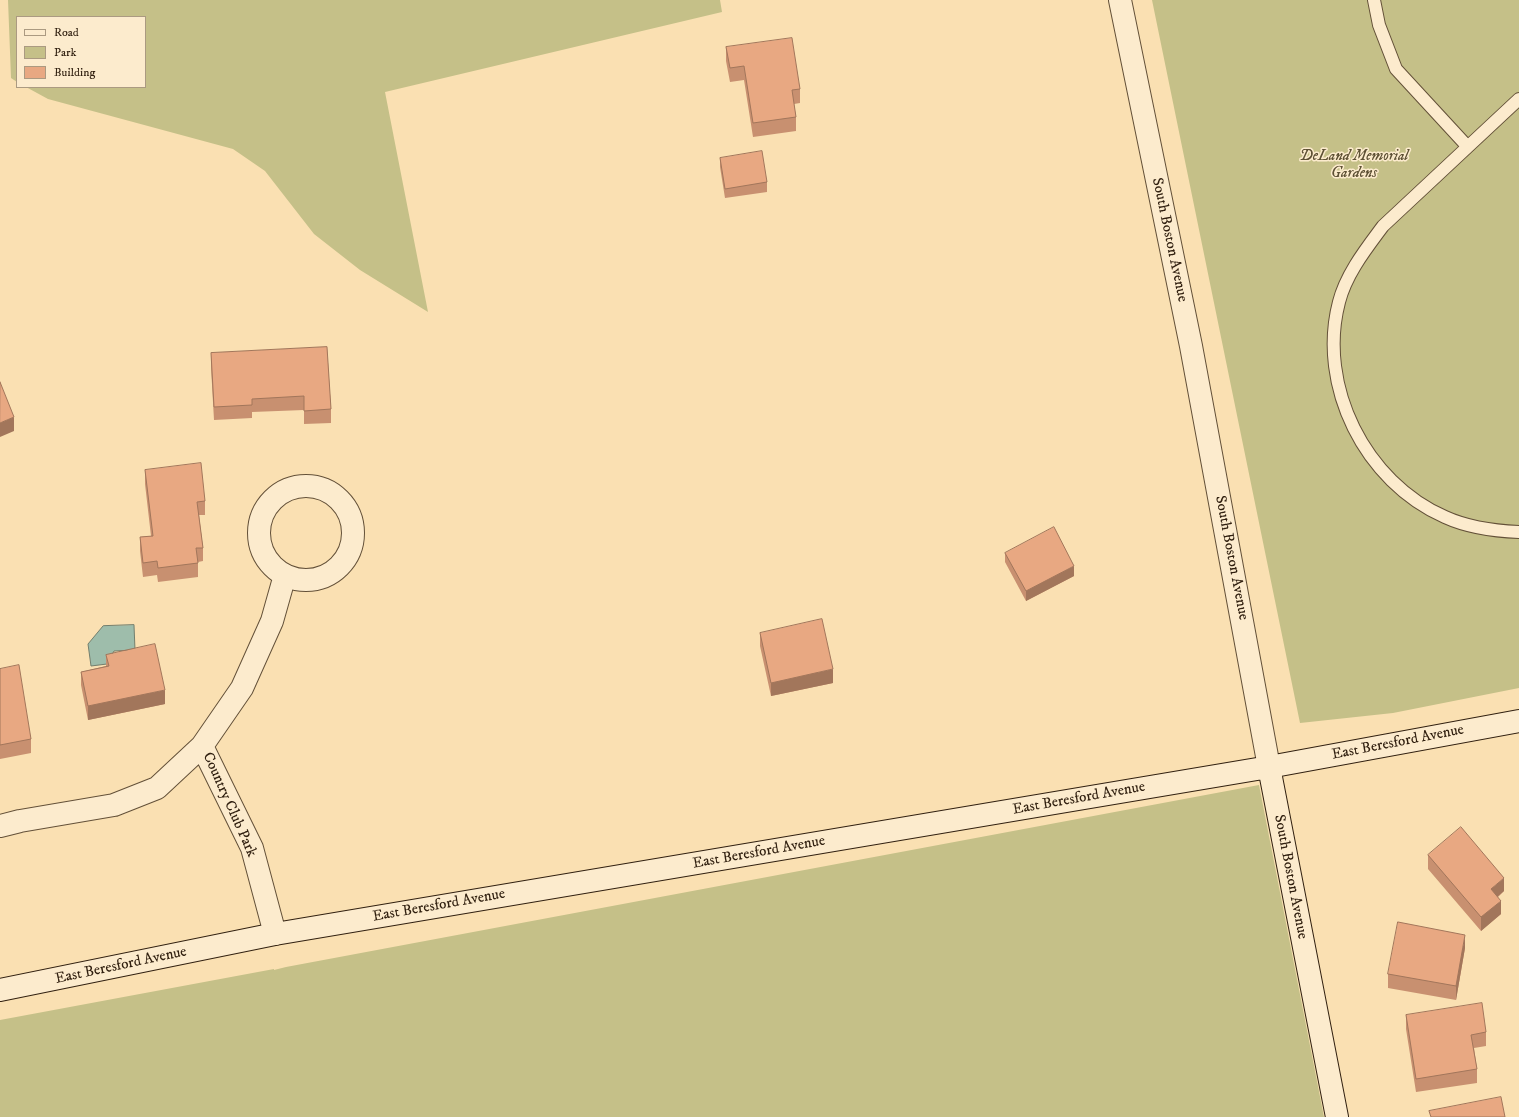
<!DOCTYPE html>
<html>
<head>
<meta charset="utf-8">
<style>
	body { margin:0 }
	#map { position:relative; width:1519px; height:1117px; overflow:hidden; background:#fae0b2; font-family:"IM FELL DW Pica",serif }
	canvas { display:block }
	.legend { position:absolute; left:16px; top:16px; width:130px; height:72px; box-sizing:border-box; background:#fcebcd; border:1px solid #ab9a81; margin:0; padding:5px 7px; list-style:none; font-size:12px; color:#312010 }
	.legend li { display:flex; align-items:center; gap:8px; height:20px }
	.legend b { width:20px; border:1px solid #ab9a81 }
</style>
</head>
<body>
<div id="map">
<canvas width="1519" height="1117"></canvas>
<ul class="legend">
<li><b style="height:5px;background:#fcebcd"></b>Road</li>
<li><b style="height:11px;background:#c5c088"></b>Park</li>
<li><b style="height:11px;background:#e8a882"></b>Building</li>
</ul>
</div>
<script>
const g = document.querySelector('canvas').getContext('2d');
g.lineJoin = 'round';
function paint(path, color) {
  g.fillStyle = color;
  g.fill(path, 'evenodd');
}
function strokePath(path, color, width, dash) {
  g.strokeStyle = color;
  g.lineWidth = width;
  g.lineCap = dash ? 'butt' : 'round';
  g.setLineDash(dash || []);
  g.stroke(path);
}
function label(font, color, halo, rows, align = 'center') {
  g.font = font + ' "IM FELL DW Pica",serif';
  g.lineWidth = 3;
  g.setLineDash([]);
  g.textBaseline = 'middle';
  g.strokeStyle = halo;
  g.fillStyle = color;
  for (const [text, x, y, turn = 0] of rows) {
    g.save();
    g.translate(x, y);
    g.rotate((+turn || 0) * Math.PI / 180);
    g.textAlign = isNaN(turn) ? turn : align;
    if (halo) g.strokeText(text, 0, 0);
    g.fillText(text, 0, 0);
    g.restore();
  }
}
const green = new Path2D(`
	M 8,0 L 720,0 L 722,12 L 385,92 L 428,312 L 360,270 L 314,234 L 265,171 L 233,149 L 48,99 L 26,87 L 145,87 L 145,17 L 17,17 L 17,82 L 11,78 Z
	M 1152,0 L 1519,0 L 1519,688 L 1393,713 L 1300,723 Z
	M 1259,785 L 1324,1117 L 0,1117 L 0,1020 L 274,969 L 274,970 L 286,967 Z`);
const water = new Path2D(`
	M 134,625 L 135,650 L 114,651 L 107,664 L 91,666 L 88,644 L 103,626 Z`);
const lane = new Path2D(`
	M 1374,0 L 1379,25 L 1396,69 L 1467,146
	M 1519,99 L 1383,226 C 1366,249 1346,274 1339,302 C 1317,386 1365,482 1445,517 C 1469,528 1494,531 1519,532`);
const street = new Path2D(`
	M 1120,0 L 1191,346 L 1269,767
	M259 533a47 47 0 1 1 94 0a47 47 0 1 1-94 0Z
	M 0,826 L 20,821 L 114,805 L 157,788 L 202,746
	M 275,934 L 252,848 L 202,746 L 242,688 L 272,621 L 285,575`);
const secondary = new Path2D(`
	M 1269,767 L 1337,1117
	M 0,990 L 275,934 L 1269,767 L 1519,721`);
const wall = new Path2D(`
	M 726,47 L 800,89 L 800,103 L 794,104 L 796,117 L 796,131 L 753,137 L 744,80 L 730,82 L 726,61 Z
	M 720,158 L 767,182 L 767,192 L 725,198 L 720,167 Z
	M 327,347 L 331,409 L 331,423 L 304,424 L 304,410 L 252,412 L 252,418 L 214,420 L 211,367 L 211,353 Z
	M 145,470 L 205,501 L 205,515 L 199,515 L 203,548 L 203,561 L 198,562 L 198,577 L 158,582 L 157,575 L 143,577 L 140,551 L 140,537 L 151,536 L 145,484 Z
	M 1005,553 L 1074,576 L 1026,601 L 1005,562 Z
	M 760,633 L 833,683 L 771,696 L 760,646 Z
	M 106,655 L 165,704 L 88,720 L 81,685 L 81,672 L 106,666 Z
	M 0,669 L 31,739 L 31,753 L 0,759 Z
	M 1428,855 L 1504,891 L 1498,897 L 1501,914 L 1481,931 L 1428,869 Z
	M 1465,948 L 1456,1000 L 1388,988 L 1388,974 Z
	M 1406,1015 L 1486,1032 L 1486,1046 L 1474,1048 L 1477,1069 L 1477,1083 L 1416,1092 L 1406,1029 Z`);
const shadedWall = new Path2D(`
	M 14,417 L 14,431 L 0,437 L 0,423 Z
	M 1074,566 L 1074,576 L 1026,601 L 1026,591 Z
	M 833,669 L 833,683 L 771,696 L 771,683 Z
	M 165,690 L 165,704 L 88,720 L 88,706 Z
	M 1504,878 L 1504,891 L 1491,902 L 1491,889 Z
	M 1501,901 L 1501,914 L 1481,931 L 1481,917 Z
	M 1465,935 L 1465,948 L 1456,1000 L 1456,986 Z`);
const building = new Path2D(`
	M 792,38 L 800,89 L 792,90 L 796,117 L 753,123 L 744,66 L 730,68 L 726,47 Z
	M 762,151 L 767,182 L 725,189 L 720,158 Z
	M 327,347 L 331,409 L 304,411 L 304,396 L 252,399 L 252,405 L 214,407 L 211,353 Z
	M 0,382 L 14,417 L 0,423 Z
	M 201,463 L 205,501 L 197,502 L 203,548 L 196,548 L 198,563 L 158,568 L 157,561 L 143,563 L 140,537 L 153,536 L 145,470 Z
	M 1054,527 L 1074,566 L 1026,591 L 1005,553 Z
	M 822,619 L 833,669 L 771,683 L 760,633 Z
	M 155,644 L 165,690 L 88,706 L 81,672 L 109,666 L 106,655 Z
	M 19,665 L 31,739 L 0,745 L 0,669 Z
	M 1461,827 L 1504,878 L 1491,889 L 1501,901 L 1481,917 L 1428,855 Z
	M 1398,922 L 1465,935 L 1456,986 L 1388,974 Z
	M 1482,1003 L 1486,1032 L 1471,1035 L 1477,1069 L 1416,1079 L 1406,1015 Z
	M 1501,1097 L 1505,1117 L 1431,1117 L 1429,1111 Z`);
const parkNames = [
	["DeLand Memorial",1354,157],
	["Gardens",1354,174]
];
const streetNames = [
	["South Boston Avenue",1169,240,78],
	["South Boston Avenue",1231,558,79],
	["East Beresford Avenue",1398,743,-11],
	["East Beresford Avenue",1079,799,-10],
	["Country Club Park",229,805,66],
	["East Beresford Avenue",759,853,-10],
	["South Boston Avenue",1290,877,79],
	["East Beresford Avenue",439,906,-10],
	["East Beresford Avenue",121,966,-12]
];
paint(green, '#c5c088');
paint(water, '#9ebdab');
strokePath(water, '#727e6d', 1);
strokePath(lane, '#635038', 14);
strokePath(street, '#635038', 24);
strokePath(secondary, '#312010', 24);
strokePath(lane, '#fcebcd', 12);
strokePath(street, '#fcebcd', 22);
strokePath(secondary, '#fcebcd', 22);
paint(wall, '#c89070');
paint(shadedWall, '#a2765b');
paint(building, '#e8a882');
strokePath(building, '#a2765b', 1);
label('italic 15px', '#5d5034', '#fcebcd', parkNames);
label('15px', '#312010', '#fcebcd', streetNames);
</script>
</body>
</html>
